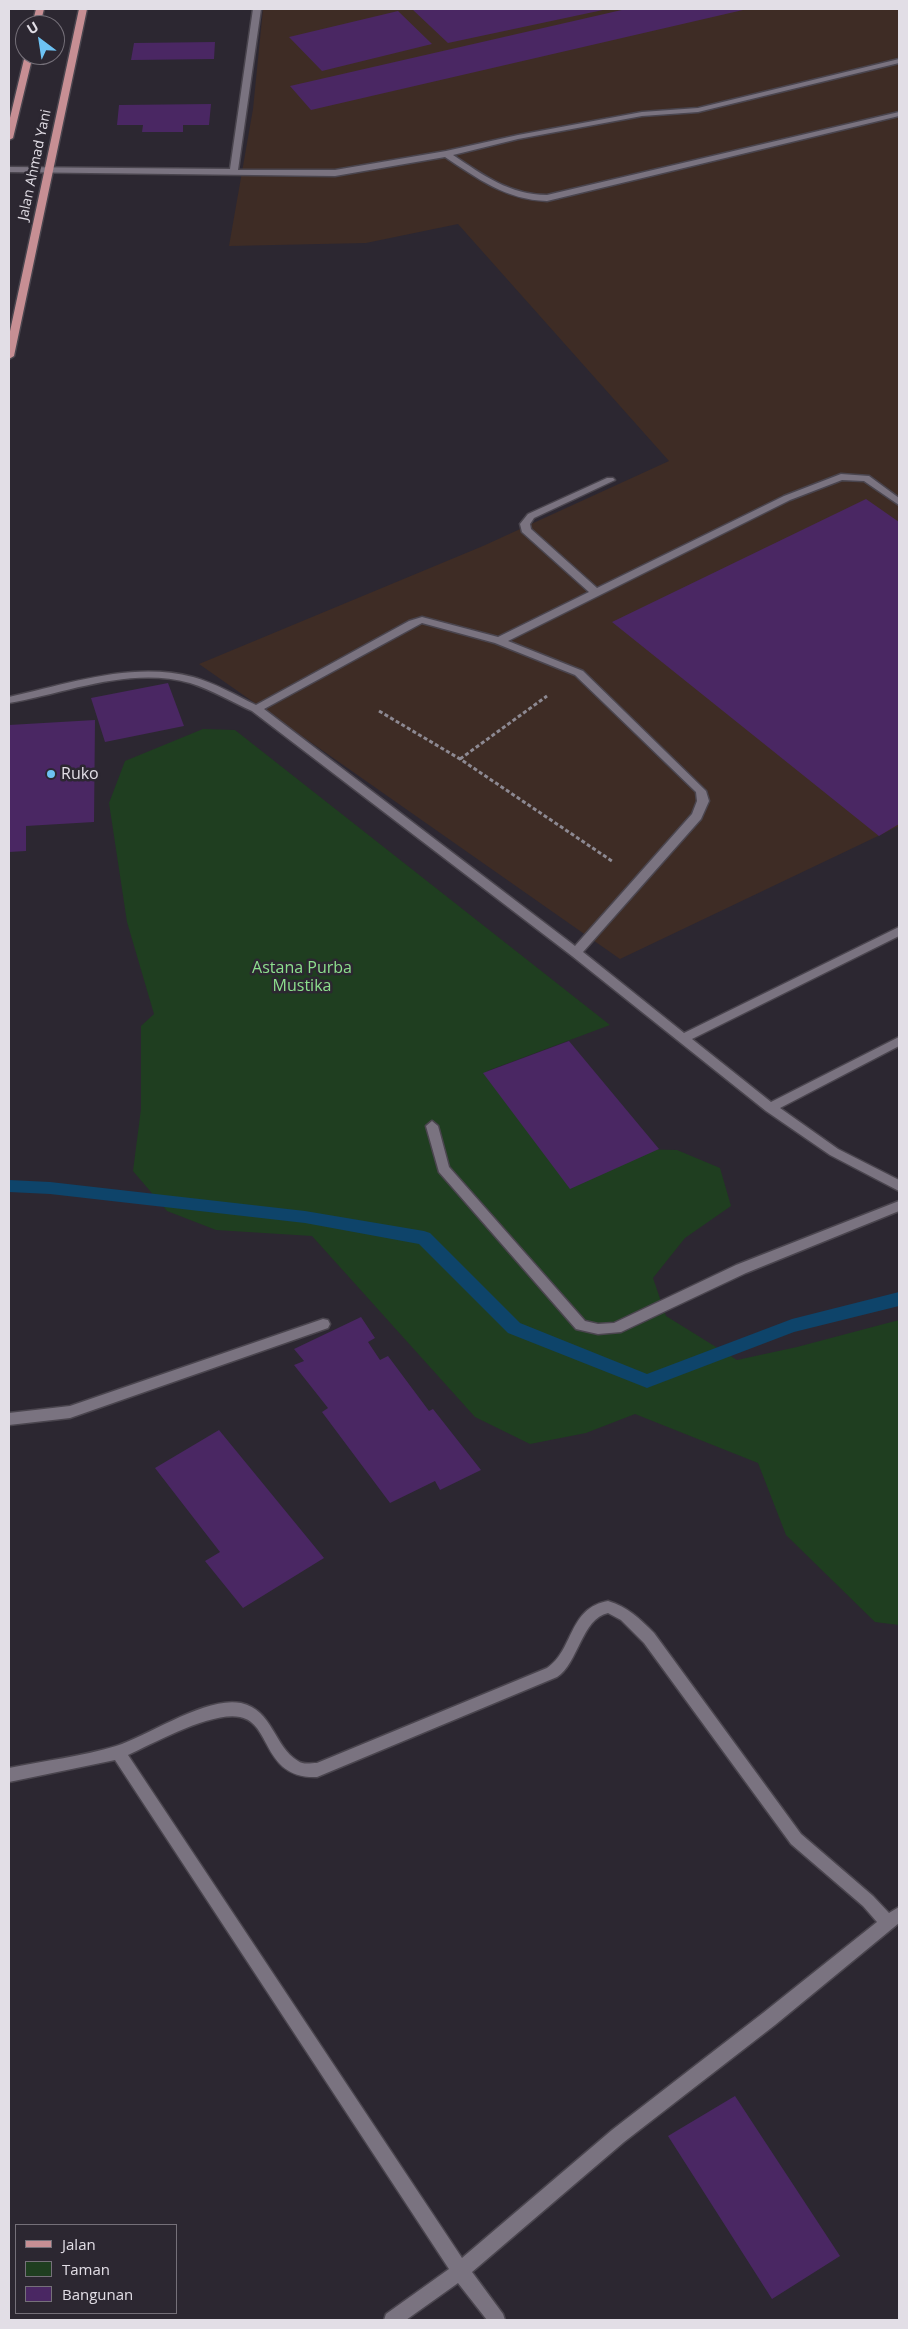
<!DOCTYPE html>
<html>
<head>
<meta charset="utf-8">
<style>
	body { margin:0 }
	#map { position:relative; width:908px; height:2329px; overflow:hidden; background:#2c2731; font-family:"Open Sans",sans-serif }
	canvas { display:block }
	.frame { position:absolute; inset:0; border:10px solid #e2dee6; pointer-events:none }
	.legend { position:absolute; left:15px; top:2224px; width:162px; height:90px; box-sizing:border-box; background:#2c2731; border:1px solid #757079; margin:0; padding:6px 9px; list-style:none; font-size:15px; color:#e2dee6 }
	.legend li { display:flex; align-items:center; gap:10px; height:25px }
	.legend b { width:25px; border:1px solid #757079 }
	.north { position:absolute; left:15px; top:15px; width:50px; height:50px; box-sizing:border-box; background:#2c2731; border:1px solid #757079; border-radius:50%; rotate:329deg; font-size:14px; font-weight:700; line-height:20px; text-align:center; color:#e2dee6 }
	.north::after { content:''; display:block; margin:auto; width:18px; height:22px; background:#6dc2f3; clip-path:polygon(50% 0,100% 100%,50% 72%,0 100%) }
</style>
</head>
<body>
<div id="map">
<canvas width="908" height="2329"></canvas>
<div class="frame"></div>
<ul class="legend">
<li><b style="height:6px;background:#c78f94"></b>Jalan</li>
<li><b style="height:14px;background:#1f3e20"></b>Taman</li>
<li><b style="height:14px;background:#4a2763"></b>Bangunan</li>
</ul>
<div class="north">U</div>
</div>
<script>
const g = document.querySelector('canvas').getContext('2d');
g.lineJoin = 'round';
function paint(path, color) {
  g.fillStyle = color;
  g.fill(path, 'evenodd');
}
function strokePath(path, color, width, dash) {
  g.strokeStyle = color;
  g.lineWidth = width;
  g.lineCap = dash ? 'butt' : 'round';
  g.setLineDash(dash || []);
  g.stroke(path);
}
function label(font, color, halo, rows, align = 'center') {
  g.font = font + ' "Open Sans",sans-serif';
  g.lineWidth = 5;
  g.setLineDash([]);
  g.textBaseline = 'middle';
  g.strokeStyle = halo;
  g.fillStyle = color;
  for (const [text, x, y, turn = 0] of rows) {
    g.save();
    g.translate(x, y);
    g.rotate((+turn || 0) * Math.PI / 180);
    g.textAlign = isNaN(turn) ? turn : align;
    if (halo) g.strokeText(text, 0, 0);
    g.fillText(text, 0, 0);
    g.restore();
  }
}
const industrial = new Path2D(`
	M 263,9 L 899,9 L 899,826 L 620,959 L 199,664 L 483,546 L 669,461 L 458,224 L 366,243 L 229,246 L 253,109 Z`);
const green = new Path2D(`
	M 203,729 L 235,730 L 610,1025 L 487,1071 L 591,1148 L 677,1150 L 720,1168 L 731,1206 L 685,1238 L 653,1278 L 666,1316 L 737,1360 L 797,1347 L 899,1320 L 899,1625 L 875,1622 L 786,1535 L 758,1463 L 635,1414 L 586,1433 L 530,1444 L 475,1417 L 312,1236 L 216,1230 L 167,1211 L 133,1171 L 141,1109 L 141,1026 L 154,1014 L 127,922 L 109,803 L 125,761 Z`);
const stream = new Path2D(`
	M 9,1180 L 50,1182 L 305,1211 L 424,1231 L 430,1233 L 520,1323 L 647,1374 L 792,1319 L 899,1292 L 899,1306 L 794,1332 L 647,1388 L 508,1333 L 419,1244 L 305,1223 L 50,1194 L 9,1192 Z`);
const building = new Path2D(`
	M 412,9 L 603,9 L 603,10 L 448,43 Z
	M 626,9 L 743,10 L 311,110 L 290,86 Z
	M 398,11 L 432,44 L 322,71 L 289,37 Z
	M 215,42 L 214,59 L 131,60 L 134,43 Z
	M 211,104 L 209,125 L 183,125 L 183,132 L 142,132 L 143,125 L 117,125 L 119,105 Z
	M 866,499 L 899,522 L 899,824 L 879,836 L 612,622 Z
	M 168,683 L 184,726 L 105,742 L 91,698 Z
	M 95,720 L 94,822 L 26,826 L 26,851 L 9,852 L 9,725 Z
	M 569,1041 L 659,1149 L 570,1189 L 483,1073 Z
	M 361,1317 L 375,1338 L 368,1342 L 380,1360 L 388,1356 L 429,1411 L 433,1409 L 481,1470 L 440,1490 L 435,1481 L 390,1503 L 322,1412 L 328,1408 L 294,1365 L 304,1361 L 294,1349 Z
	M 219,1430 L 324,1558 L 243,1608 L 205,1561 L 220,1552 L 155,1468 Z
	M 735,2096 L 840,2256 L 772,2299 L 668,2136 Z`);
const path = new Path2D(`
	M 379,711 L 460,759 L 612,861
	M 460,759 L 547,696`);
const minor = new Path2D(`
	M 253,9 L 261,9 L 238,170 L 335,170 L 446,151 L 518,135 L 642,112 L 698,108 L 899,59 L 899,63 L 698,112 L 642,116 L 518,139 L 453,155 C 483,175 510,195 547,195 L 899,112 L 899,116 L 547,201 C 506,200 477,178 445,157 L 335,176 L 9,172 L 9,167 L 230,169 Z
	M 841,474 L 869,476 L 899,498 L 899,505 L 864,481 L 842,480 L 790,500 L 508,641 L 583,671 L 706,791 L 709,801 L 701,819 L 583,952 L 684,1033 L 899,927 L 899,936 L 692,1039 L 771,1102 L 899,1037 L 899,1046 L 780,1108 L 838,1149 L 899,1180 L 899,1191 L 830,1155 L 766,1111 L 572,956 L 252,711 C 232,702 212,690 190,683 C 130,666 67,693 9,703 L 9,697 C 68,684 132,661 193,677 C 215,683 235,695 256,705 L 409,621 L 422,617 L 498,637 L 589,592 L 522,532 L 520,524 L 528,514 L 607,478 L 613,478 L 615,480 L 534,518 L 530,524 L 531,529 L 597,588 L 784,496 ZM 422,623 L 495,643 L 575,675 L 696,792 L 697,801 L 692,814 L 575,946 L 264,709 Z
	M 432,1121 L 438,1126 L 449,1167 L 585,1321 L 598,1324 L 614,1323 L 736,1265 L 899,1201 L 899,1211 L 746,1273 L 621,1332 L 598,1334 L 576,1329 L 439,1172 L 426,1126 Z
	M 323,1319 L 328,1320 L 330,1324 L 328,1328 L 70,1418 L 9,1425 L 9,1413 L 70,1406 Z
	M 608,1601 C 628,1607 640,1619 654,1633 L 801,1834 L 873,1896 L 889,1913 L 899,1907 L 899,1923 L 775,2025 L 624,2142 L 472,2272 L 503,2314 L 505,2320 L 487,2320 L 458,2283 L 406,2320 L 384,2320 L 386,2314 L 449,2269 L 115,1760 L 9,1782 L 9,1768 C 43,1761 84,1756 116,1746 C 150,1735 206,1696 241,1703 C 273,1710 274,1747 298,1761 C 303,1765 311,1763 317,1763 L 547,1668 C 574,1650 568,1608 608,1601 ZM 608,1613 L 621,1620 L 644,1643 L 791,1844 L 863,1906 L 877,1922 L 763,2013 L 612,2130 L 462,2258 L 128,1755 C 154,1743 212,1711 240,1717 C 272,1723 262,1779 317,1777 L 557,1677 C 578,1664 582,1618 608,1613 Z`);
const major = new Path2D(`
	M 36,9 L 44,9 L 40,25 L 32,25 Z
	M 79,9 L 87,9 L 14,356 L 9,359 L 9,336 Z
	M 25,55 L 33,55 L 13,138 L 9,140 L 9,122 Z`);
const markers = [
	[51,774,5,"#6dc2f3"]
];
const farStreetnames = [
	["Jalan Ahmad Yani",35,165,-78]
];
const poiNames = [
	["Ruko",61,774]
];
const parkNames = [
	["Astana Purba",302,968],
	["Mustika",302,986]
];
paint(industrial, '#3e2c25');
paint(green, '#1f3e20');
paint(stream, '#0e446a');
paint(building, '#4a2763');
strokePath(minor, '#4a454e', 3);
strokePath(major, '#4a454e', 3);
strokePath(path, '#8d8992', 3, [4, 2.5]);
paint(minor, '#7a7380');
paint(major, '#c78f94');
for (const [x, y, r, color] of markers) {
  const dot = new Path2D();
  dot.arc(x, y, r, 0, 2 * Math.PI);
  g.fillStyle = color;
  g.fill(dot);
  strokePath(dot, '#2c2731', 2);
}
label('14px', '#e2dee6', '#2c2731', farStreetnames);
label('16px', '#e2dee6', '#2c2731', poiNames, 'left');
label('16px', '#8ddf8e', '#2c2731', parkNames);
</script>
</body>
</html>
